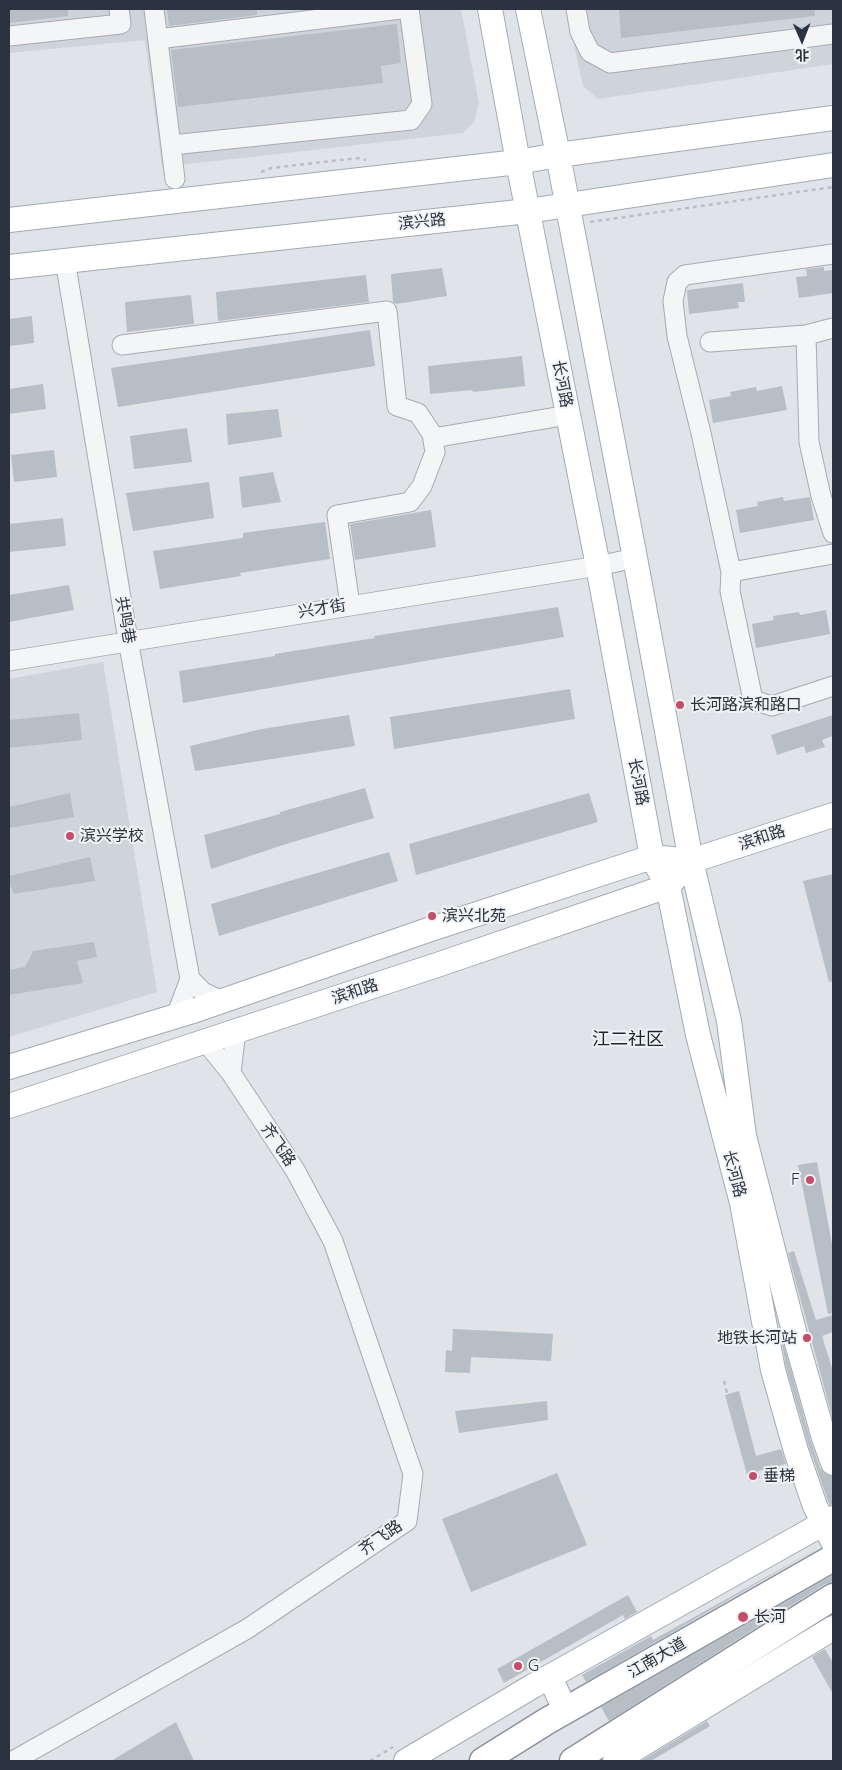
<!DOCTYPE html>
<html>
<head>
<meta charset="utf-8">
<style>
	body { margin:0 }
	#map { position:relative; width:842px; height:1770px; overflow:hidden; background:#e0e4e9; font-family:Quicksand,"Noto Sans SC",sans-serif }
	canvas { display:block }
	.frame { position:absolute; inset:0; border:10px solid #2a333f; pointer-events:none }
	.north { position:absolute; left:777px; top:15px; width:50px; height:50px; -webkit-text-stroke:4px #f0f3f6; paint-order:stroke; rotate:179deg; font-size:14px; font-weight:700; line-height:20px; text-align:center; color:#2a333f }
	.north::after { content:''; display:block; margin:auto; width:18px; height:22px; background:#2a333f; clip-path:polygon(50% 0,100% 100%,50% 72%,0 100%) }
</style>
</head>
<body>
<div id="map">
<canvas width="842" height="1770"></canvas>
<div class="frame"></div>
<div class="north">北</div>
</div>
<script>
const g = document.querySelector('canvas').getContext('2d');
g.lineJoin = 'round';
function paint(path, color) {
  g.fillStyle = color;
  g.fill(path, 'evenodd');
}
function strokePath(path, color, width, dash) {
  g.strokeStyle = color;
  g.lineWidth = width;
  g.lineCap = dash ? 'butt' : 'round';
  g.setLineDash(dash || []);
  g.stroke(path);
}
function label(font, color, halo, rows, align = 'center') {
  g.font = font + ' Quicksand,"Noto Sans SC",sans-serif';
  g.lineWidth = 4;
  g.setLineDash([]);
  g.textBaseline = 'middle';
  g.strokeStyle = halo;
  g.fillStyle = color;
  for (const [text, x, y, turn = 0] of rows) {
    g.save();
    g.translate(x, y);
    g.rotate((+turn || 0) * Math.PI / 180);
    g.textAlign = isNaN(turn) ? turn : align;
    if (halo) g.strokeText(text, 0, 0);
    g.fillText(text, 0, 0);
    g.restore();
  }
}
const built = new Path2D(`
	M 9,9 L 461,9 L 479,103 L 474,122 L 463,133 L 162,167 L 145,40 L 9,53 Z
	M 566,9 L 833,9 L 833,64 L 598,99 L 583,86 Z
	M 103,662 L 157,992 L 9,1037 L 9,679 Z`);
const building = new Path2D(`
	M 9,9 L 68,9 L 68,16 L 9,23 Z
	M 167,9 L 257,9 L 257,15 L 169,26 Z
	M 619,9 L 815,9 L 815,16 L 621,38 Z
	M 397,24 L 401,63 L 381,66 L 383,83 L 178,107 L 171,50 Z
	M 824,267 L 824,271 L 833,270 L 833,293 L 799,298 L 796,277 L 807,276 L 806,269 Z
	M 442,268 L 447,296 L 396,304 L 393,302 L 391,274 Z
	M 366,275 L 369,302 L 218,321 L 216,292 Z
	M 743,283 L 745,302 L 738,302 L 739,308 L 689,314 L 687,290 Z
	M 191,295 L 194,324 L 127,332 L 125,302 Z
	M 32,316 L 34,343 L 9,346 L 9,319 Z
	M 370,330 L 375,366 L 118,407 L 111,368 Z
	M 522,356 L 525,386 L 473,392 L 472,390 L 430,394 L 428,366 Z
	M 43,384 L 46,409 L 9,414 L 9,389 Z
	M 782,386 L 787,410 L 713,423 L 709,400 L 731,396 L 730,392 L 756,387 L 757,391 Z
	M 278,409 L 282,437 L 228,445 L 226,414 Z
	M 187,428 L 192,462 L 134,469 L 130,436 Z
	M 54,450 L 57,477 L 14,482 L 11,455 Z
	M 273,472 L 281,502 L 242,508 L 239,477 Z
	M 209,482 L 214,518 L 133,531 L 126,493 Z
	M 783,497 L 784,501 L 810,497 L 814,520 L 740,533 L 736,510 L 758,506 L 757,502 Z
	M 431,510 L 436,547 L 355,560 L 350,524 Z
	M 63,518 L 66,546 L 9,552 L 9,524 Z
	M 325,522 L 330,559 L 240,573 L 241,576 L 160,589 L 153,551 L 243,538 L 243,533 Z
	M 69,585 L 74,610 L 9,622 L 9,595 Z
	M 558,607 L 564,637 L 183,703 L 179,671 L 275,656 L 275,654 L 375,638 L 374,636 Z
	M 826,610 L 830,634 L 756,648 L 752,624 L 774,620 L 773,616 L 799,612 L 800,615 Z
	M 570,689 L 575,719 L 394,749 L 390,717 Z
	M 79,713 L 82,740 L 9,748 L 9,720 Z
	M 349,715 L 355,746 L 195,771 L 190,746 L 262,729 Z
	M 833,715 L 833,736 L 822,740 L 825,747 L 806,753 L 804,746 L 777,755 L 771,735 Z
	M 365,788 L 374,818 L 286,844 L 211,869 L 204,835 L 280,814 L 280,812 Z
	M 70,793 L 74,817 L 9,828 L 9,807 Z
	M 589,793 L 598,822 L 416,875 L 409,844 Z
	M 389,852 L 398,881 L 219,936 L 211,904 Z
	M 90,857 L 95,881 L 14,894 L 9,883 L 9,876 Z
	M 833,874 L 833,981 L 829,982 L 803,881 Z
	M 94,942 L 97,957 L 77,961 L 83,983 L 9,995 L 9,970 L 25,967 L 33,951 Z
	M 817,1162 L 833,1250 L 833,1313 L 828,1314 L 798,1165 Z
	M 794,1251 L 816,1320 L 833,1315 L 833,1332 L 822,1336 L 833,1371 L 833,1420 L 788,1253 Z
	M 453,1329 L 553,1334 L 551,1361 L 471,1357 L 470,1373 L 445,1372 L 446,1350 L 452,1351 Z
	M 780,1331 L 811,1442 L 820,1468 L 825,1474 L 833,1476 L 833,1504 L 830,1505 L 828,1501 L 809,1447 L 786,1367 Z
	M 739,1391 L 756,1456 L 781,1449 L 786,1464 L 758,1471 L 760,1478 L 749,1482 L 725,1395 Z
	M 547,1401 L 548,1420 L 459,1433 L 455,1411 Z
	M 557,1473 L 587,1545 L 471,1592 L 442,1519 Z
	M 820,1547 L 586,1682 L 582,1675 L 651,1636 L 653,1640 Z
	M 833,1575 L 833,1582 L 825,1584 L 609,1721 L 601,1707 Z
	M 628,1595 L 637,1612 L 625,1619 L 623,1615 L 504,1683 L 497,1669 Z
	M 825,1649 L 833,1663 L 833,1694 L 812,1657 Z
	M 707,1721 L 710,1726 L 651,1761 L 641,1761 Z
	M 176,1722 L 194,1761 L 111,1761 Z`);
const path = new Path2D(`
	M 261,172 L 271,168 L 358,158 L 366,160
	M 590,222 L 833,187
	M 724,1381 L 735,1426
	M 827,1672 L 833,1683
	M 370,1761 L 393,1747`);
const minor = new Path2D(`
	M 154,9 L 175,179
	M 576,9 L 580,32 L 590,52 L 610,63 L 833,34
	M 9,36 L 121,24 L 119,9
	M 158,39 L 401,9
	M 172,145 L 411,120 L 422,104 L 409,9
	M 833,254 L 685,275 L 677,282 L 673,301 L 677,336 L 701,433 L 731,572 L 730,591 L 753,700 L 772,706 L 833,686
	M 65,260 L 128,640 L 190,979 L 176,1016
	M 806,335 L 809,442 L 821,496 L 833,533
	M 710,342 L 806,335 L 833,328
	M 122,345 L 387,311 L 397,406 L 418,413 L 432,434 L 435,452 L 422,486 L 410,502 L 337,515 L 350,605
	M 433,438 L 568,415
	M 731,572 L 833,554
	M 9,661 L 598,566 L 635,558
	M 190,979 L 203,992 L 222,1001
	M 231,1073 L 236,1031
	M 13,1761 L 247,1629 L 407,1521 L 413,1474 L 333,1241 L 295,1170 L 231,1073 L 205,1041`);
const major = new Path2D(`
	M 490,9 L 518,162 L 598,566 L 652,857 L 668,886 L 698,1035 L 742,1203 L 773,1370 L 796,1451 L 815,1506 L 833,1542
	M 528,9 L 558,155 L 635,558 L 691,861 L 729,1021 L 744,1136 L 797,1343 L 824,1438 L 833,1463
	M 9,220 L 518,162 L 558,155 L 833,118
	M 9,267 L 528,211 L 833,165
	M 9,1067 L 196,1010 L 431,929 L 652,857 L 691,861 L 833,815
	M 9,1106 L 440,964 L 668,886 L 679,874
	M 550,1677 L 565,1710
	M 406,1761 L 533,1686 L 833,1518
	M 615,1761 L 833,1628`);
const highway = new Path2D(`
	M 483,1761 L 547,1721 L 833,1558
	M 573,1761 L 833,1597`);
const markers = [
	[680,705,5,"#c64d69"],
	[70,836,5,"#c64d69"],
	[432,916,5,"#c64d69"],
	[810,1180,5,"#c64d69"],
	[807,1338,5,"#c64d69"],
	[753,1476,5,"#c64d69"],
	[743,1617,6,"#c64d69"],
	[518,1666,5,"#c64d69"]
];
const streetNames = [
	["滨兴路",422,222,-6],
	["长河路",562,384,79],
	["兴才街",322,609,-9],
	["共鸣巷",125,620,80],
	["长河路",638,782,79],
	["滨和路",762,838,-18],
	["滨和路",355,992,-18],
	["齐飞路",278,1145,56],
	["长河路",734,1174,75],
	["齐飞路",381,1538,-35],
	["江南大道",657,1658,-30]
];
const poiNames = [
	["长河路滨和路口",690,705],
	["滨兴学校",80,836],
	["滨兴北苑",442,916],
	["F",800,1180,"right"],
	["地铁长河站",797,1338,"right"],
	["垂梯",763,1476],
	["长河",754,1617],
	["G",528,1666]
];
const neighbourhoodNames = [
	["江二社区",628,1040]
];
paint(built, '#cfd4da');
paint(building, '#b8bec5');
strokePath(minor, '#a6abb3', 21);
strokePath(major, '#a0aab4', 26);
strokePath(highway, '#89939e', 29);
strokePath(path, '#bbbfc3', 2.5, [4, 4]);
strokePath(minor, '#f3f5f7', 19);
strokePath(major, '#fff', 24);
strokePath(highway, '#fff', 26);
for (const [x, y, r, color] of markers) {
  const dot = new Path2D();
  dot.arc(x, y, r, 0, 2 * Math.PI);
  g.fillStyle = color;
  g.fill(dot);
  strokePath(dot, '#f0f3f6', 2);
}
label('16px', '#2a333f', '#f0f3f6', streetNames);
label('16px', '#2a333f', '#f0f3f6', poiNames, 'left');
label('18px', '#1c2430', '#f0f3f6', neighbourhoodNames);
</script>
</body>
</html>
